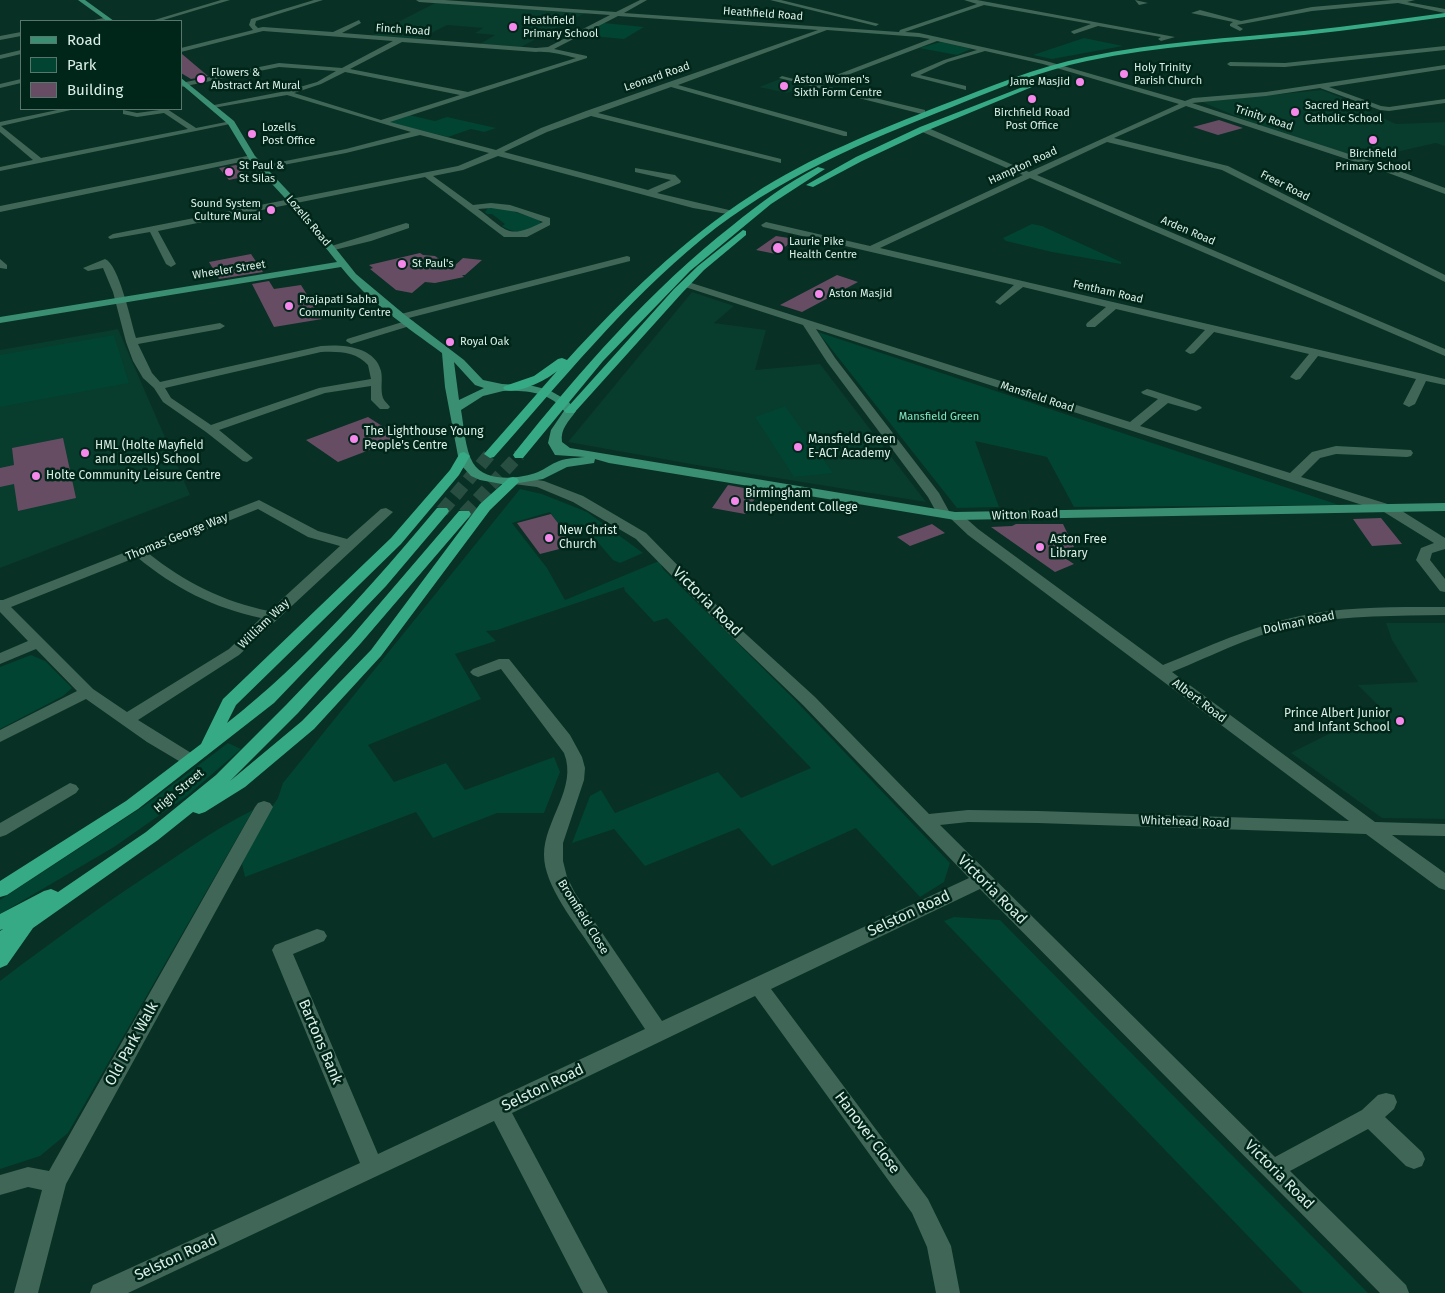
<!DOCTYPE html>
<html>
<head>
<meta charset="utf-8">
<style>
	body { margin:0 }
	#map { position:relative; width:1445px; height:1293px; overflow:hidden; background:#093024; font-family:"Fira Sans",sans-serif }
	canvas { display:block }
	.legend { position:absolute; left:20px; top:20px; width:162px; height:90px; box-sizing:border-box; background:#00261a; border:1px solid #58766c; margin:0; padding:6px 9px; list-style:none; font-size:15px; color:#dbefe6 }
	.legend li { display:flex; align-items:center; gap:10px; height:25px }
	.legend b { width:25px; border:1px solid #58766c }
</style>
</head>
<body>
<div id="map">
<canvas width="1445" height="1293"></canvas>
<ul class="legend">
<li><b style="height:6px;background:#3a8f73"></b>Road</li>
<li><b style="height:14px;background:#004431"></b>Park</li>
<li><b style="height:14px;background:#674d63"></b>Building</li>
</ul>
</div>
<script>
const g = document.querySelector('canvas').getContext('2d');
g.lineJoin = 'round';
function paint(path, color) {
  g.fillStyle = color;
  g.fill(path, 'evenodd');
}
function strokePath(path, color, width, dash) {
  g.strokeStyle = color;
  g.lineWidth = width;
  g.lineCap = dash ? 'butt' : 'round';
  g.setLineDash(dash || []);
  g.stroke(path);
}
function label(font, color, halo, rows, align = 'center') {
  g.font = font + ' "Fira Sans",sans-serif';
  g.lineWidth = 5;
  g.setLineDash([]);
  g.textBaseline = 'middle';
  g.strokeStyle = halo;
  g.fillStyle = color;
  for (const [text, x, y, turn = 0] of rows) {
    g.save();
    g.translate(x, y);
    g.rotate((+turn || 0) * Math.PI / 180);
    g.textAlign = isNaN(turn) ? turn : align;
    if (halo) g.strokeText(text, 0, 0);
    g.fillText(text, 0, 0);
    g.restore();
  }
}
const built = new Path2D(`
	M 437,2 L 587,12 L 521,47 L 480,44 L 495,35 L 475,33 L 483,28 L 447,25 L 418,40 L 371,36 Z
	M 780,79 L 809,85 L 787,93 L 759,87 Z
	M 1322,90 L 1369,108 L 1363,109 L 1396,124 L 1445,122 L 1445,146 L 1436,143 L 1365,159 L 1269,130 L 1202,102 Z
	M 692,292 L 734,306 L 714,323 L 766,330 L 755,370 L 820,364 L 926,502 L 702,466 L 568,442 Z
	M 118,329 L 190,495 L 0,568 L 0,350 Z
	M 1386,623 L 1445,623 L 1445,819 L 1382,818 L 1291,753 L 1381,708 L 1358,685 L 1418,682 L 1392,640 Z`);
const green = new Path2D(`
	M 604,23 L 644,27 L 624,39 L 580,35 Z
	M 1084,38 L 1123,46 L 1052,59 L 1033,55 Z
	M 941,42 L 971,49 L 957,55 L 919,48 Z
	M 409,115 L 435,121 L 447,117 L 496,128 L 484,132 L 471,129 L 448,137 L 387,122 Z
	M 499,207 L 538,219 L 542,225 C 528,232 515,235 502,226 L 505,224 L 492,214 L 487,214 L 485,212 L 488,208 Z
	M 1032,224 L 1042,226 L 1121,262 L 1121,264 L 1052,252 L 1006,241 L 1003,238 Z
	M 818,332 L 1339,505 L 1074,507 L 1047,457 L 975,441 L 999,507 L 957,508 Z
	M 114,335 L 129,383 L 0,407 L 0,355 Z
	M 785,406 L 833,473 L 794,477 L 755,417 Z
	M 520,489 L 542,494 L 587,512 L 643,553 L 620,563 L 613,560 L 583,525 L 564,531 L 550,512 L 512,523 L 547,568 L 565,600 L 659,561 L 663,569 L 795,700 L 950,863 L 944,882 L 920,897 L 856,828 L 772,866 L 739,828 L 645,866 L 614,829 L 572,843 L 590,796 L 601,790 L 615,813 L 718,772 L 741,798 L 811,768 L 667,618 L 654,622 L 625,591 L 624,587 L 497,630 L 486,631 L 496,641 L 455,654 L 481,699 L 368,745 L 394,782 L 446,763 L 465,790 L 554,757 L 560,772 L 544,813 L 497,813 L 433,838 L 416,812 L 245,877 L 242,864 L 266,815 L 278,798 L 283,783 Z
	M 31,655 L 45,661 L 72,688 L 63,696 L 0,729 L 0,667 Z
	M 228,743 L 241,749 L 187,796 L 114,847 L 0,914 L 0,900 L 144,806 Z
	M 253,810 L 68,1133 L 40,1156 L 0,1169 L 0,981 C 55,939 111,899 168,862 C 196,843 223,825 253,810 Z
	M 954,917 L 1000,920 L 1368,1293 L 1303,1293 L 944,921 Z`);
const building = new Path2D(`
	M 182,54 L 208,76 L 191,79 L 181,73 Z
	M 1219,120 L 1243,128 L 1218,135 L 1193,127 Z
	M 236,165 L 248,176 L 229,180 L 219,168 Z
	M 776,236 L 795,239 L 776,254 L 756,250 Z
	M 420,253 L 423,255 L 435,256 L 452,268 L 463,258 L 482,260 L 465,275 L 462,275 L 464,277 L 435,283 L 425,282 L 412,293 L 396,290 L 370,269 L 373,268 L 369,265 Z
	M 251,254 L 263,272 L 219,279 L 209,262 Z
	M 837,275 L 858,282 L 802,312 L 780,305 Z
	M 269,281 L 274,289 L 301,285 L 322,319 L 274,327 L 252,284 Z
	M 368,417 L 401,438 L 338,462 L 306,440 Z
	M 63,438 L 76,498 L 18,511 L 14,484 L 0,487 L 0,468 L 14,465 L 12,448 Z
	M 728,485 L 760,491 L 745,514 L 712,508 Z
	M 551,514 L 575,545 L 540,554 L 517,523 Z
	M 1381,518 L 1402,544 L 1372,546 L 1353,519 Z
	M 932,524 L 945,533 L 910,546 L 897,537 Z
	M 1016,524 L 1063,524 L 1074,547 L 1057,553 L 1074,564 L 1055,572 L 991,527 L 1012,526 Z`);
const highwayTunnel = new Path2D(`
	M 442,511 L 490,454
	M 464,514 L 519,455`);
const minor = new Path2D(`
	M 221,0 L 230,0 L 160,21 L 151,21 Z
	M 314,0 L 323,0 L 256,21 L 255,25 L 258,28 L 263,27 L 333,32 L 359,20 L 361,23 L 342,33 L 536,48 L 548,47 L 610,15 L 419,2 L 416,0 L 444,0 L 616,12 L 640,0 L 647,0 L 624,13 L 899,32 L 900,30 L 977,4 L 964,0 L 977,0 L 1175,37 L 1161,41 L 1158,39 L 1161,37 L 1098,26 L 1074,34 L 1071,32 L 1072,31 L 1091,24 L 984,5 L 905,32 L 919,33 L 1046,61 L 1185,101 L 1193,98 L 1266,92 L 1445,65 L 1445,69 L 1329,87 L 1381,106 L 1389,107 L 1445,99 L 1445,103 L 1389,111 L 1380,110 L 1320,88 L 1266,96 L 1192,103 L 1389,167 L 1445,188 L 1445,194 L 1383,171 L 1186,106 L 1114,138 L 1228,166 L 1445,275 L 1445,282 L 1222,170 L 1107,142 L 1037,175 L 1445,349 L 1445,356 L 1030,178 L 880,248 L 1445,379 L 1445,385 L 1426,381 L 1415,404 L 1409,407 L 1403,404 L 1416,379 L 1318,356 L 1300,379 L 1296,380 L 1290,377 L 1309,354 L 1214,332 L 1194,353 L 1190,354 L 1185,351 L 1205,330 L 1116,309 L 1095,327 L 1087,327 L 1086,325 L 1087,323 L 1106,307 L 1023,287 L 1000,305 L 995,302 L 1014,285 L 763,227 L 761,225 L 766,222 L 870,246 L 1023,175 L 920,131 L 920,127 L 926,127 L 1029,172 L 1179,104 L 1043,64 L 985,51 L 948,62 L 920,75 L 966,86 L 966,90 L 911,76 L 911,74 L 944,60 L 977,50 L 937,41 L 821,85 L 925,110 L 925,114 L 922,114 L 779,78 L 782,76 L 813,84 L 930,39 L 919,37 L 827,30 L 678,85 L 847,132 L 847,136 L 844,136 L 671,87 L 598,113 L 781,159 L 781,163 L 591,116 L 547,132 L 504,152 L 648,190 L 671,180 L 635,172 L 635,168 L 675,175 L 681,181 L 680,183 L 657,193 L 733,211 L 733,215 L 693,208 L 498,156 L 463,170 L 433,176 L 473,205 L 491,203 L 510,205 L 550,218 L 550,225 L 527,237 L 504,237 L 425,177 L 158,231 L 176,264 L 171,267 L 166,264 L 150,232 L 110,239 L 108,237 L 113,234 L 458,166 L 489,153 L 420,135 L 346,153 L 257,170 L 257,166 L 260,166 L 346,149 L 411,132 L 287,95 L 213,108 L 209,106 L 286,91 L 317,82 L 336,71 L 279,67 L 181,87 L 181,83 L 279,63 L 342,68 L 393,41 L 263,31 L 181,52 L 181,48 L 253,30 L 249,25 L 251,19 ZM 618,16 L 818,30 L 586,111 L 541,128 L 496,150 L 390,122 L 587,58 L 587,56 L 554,49 ZM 402,42 L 536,52 C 549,51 563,55 576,58 L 468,92 L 350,69 ZM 345,72 L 460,95 L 381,120 L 294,93 L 321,84 ZM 491,208 L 517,212 L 543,222 C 507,240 508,231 478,209 Z
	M 770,0 L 781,0 L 879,24 L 876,26 Z
	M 1135,0 L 1148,3 L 1139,5 Z
	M 1392,0 L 1415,0 L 1407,2 L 1445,9 L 1445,13 L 1398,3 L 1312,11 L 1237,25 L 1243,29 L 1240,31 L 1230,26 L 1230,24 L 1233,22 L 1191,13 L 1200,10 L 1241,21 L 1312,7 Z
	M 108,17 L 110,20 L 90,21 Z
	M 21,32 L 21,36 L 0,40 L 0,36 Z
	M 1445,46 L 1445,50 L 1285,67 L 1230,66 L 1227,64 L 1230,62 L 1285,63 Z
	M 21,50 L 21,54 L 0,59 L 0,55 Z
	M 21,79 L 21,83 L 0,88 L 0,84 Z
	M 62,109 L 75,109 L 1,126 L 41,158 L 188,129 L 164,113 L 137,117 L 123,114 L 123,110 L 137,113 L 167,109 L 196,128 L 231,121 L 235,123 L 0,171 L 0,167 L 33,160 L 0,132 L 0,122 Z
	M 252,155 L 256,157 L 255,159 L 0,212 L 0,206 Z
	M 406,223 L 409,224 L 409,228 L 371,241 L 330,251 L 325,248 Z
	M 627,256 L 630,257 L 630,261 L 401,320 L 396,317 L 397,315 Z
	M 0,259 L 7,265 L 7,269 L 0,268 Z
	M 105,259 C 119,264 131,322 136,338 L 220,323 L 225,326 L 220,329 L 138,344 L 152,373 L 160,382 L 321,346 C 341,344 375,346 381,371 C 383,379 380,390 383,398 C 384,401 388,404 390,407 L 388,409 L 380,409 L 371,400 L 371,386 L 325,393 L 219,430 L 253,458 L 247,462 L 243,461 L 206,432 L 163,402 L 154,388 L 143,378 L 133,361 L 126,342 L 113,292 L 103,268 L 88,271 L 83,268 ZM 321,352 C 338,351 357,352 368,365 L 371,379 L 319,388 L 211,425 L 171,398 L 165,388 Z
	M 685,281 L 1130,422 L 1158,399 L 1143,394 L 1141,392 L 1147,389 L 1151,390 L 1200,406 L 1202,408 L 1196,411 L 1168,403 L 1140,426 L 1290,473 L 1312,452 L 1336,446 L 1411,450 L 1413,453 L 1411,456 L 1407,457 L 1336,454 L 1320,458 L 1301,477 L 1394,506 L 1445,538 L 1445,549 L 1432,553 L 1430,560 L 1445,579 L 1445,592 L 1440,591 L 1416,560 L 1421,548 L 1434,543 L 1384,512 L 816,329 L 835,358 L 939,493 L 950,513 L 960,513 L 978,529 L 1163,665 C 1207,647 1252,626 1300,616 C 1347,606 1397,607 1445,607 L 1445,615 C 1397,616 1348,615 1301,624 C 1256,633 1214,655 1172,672 L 1375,822 L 1445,824 L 1445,836 L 1392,835 L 1445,873 L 1445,890 L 1439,888 L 1366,834 L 1038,823 L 968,822 L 940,825 L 1275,1157 L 1362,1110 L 1378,1095 L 1386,1093 L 1394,1095 L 1397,1102 L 1394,1109 L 1385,1117 L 1422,1152 L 1425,1159 L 1422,1166 L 1414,1169 L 1406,1166 L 1368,1129 L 1290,1171 L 1406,1285 L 1409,1293 L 1380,1293 L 980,889 L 771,989 L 928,1199 L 951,1246 L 960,1293 L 936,1293 L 927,1247 L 912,1213 L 755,996 L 512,1113 L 608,1293 L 583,1293 L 494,1121 L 128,1293 L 90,1293 L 93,1285 L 360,1163 L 272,950 L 275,945 L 317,929 L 324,931 L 327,936 L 324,941 L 293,954 L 378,1154 L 645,1029 C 627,1002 610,976 592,949 C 576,924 544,886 544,855 C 544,820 578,788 564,753 L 501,669 L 478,677 L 473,675 L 470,672 L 473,669 L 499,659 L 509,659 L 570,735 L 582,757 L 585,768 L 584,780 L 563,843 L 563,861 L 567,877 L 575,893 L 662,1021 L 969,878 L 803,705 L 727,632 L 636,539 L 573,502 L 537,487 L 514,484 L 512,481 L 514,478 L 518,477 L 544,481 L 583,496 L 646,533 L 737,626 L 815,697 L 929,814 L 968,810 L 1038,811 L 1349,821 L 968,535 L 949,517 L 939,517 L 928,497 L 827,362 L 803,325 L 682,286 L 682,282 Z
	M 409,320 L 413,321 L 414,323 L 413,325 L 351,344 L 346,341 L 347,339 Z
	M 259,500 L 318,531 L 347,539 L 381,509 L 386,508 L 393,512 L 239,655 L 138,720 L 196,756 L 198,760 L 196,764 L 190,766 L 184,764 L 147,742 L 86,699 L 0,742 L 0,730 L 77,691 L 36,649 L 0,664 L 0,653 L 28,641 L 0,612 L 0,600 L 3,600 ZM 258,509 L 308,537 L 340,546 L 269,611 C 224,602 184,582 148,553 ZM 137,557 C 174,588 214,608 261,618 L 229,649 L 127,712 L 93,689 L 11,607 Z
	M 70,783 L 76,785 L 79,789 L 76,793 L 6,835 L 0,837 L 0,823 Z
	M 264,801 L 270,803 L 273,807 L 66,1184 L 38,1293 L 14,1293 L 42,1190 L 28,1187 L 0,1195 L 0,1175 L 28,1167 L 49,1171 L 255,807 L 258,803 Z`);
const major = new Path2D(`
	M 78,0 L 85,0 L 114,21 L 107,21 Z
	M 181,78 L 234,121 L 255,156 L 301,205 L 356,274 L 405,315 L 464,360 L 483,380 L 502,384 L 533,386 L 549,390 L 568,401 L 576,411 C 569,421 560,429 562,442 L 570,448 L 955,512 L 1445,503 L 1445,511 L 955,520 L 609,463 L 595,459 L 594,463 L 567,467 L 543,479 L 507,485 L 480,480 L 471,476 L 462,466 L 458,456 L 445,387 L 442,353 C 407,327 368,301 341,267 L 0,323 L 0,317 L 337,262 L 295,209 L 249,159 L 228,124 L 181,84 ZM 454,362 L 475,385 L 484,388 L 459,400 ZM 503,391 C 524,390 551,392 564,411 L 551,430 L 548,443 L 555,455 L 585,457 C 576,458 567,458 559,461 C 551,464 545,469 538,472 C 520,479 485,483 473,463 C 465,449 464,427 461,410 L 483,396 Z`);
const highway = new Path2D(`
	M 1445,13 L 1445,17 C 1398,23 1351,30 1304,35 C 1231,42 1159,46 1087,61 C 1040,71 996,89 952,107 C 863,142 777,178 702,239 C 624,303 561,382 494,457 L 490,458 L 484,454 L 557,371 C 547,380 519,394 505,390 L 503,388 L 505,386 L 534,376 L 558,359 L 562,358 L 567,360 C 623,299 682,240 752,195 C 811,156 877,131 942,105 C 990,87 1036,67 1086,57 C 1158,42 1231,38 1304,31 C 1351,26 1398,19 1445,13 Z
	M 1038,81 L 1044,82 L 926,131 L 862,161 L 813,187 L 806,185 L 856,157 L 920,127 Z
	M 818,167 L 825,169 L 771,204 L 690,271 L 603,361 L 523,458 L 515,458 L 513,455 L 515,452 C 581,370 650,290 733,225 C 760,203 787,183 818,167 Z
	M 743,230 L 746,231 L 746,235 L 704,270 L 682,293 L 574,413 L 566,413 L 564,411 L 566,409 L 674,289 L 698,266 Z
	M 464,452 L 470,456 L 459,475 L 401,544 L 236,705 L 227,723 C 306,661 373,584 437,508 L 447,508 L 449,511 L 447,514 L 386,586 L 274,703 L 138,809 L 7,895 L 0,897 L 0,881 L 126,801 L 201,744 L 223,699 L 391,538 L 450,470 L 460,453 Z
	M 513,477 L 517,478 L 519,481 L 517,484 L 490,510 L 381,656 L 314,729 L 245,787 L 205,812 L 199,814 L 193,812 L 158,840 L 33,928 L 7,965 L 0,968 L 0,931 L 3,929 L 0,930 L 0,914 L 44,891 L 51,889 L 58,892 L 146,832 L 216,775 L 286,705 L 351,637 L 459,511 L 469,511 L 471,514 L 469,517 L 361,643 L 298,713 L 230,781 L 302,721 L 371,650 L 480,504 L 509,478 Z`);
const markers = [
	[513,27,5,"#f788eb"],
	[1124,74,5,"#f788eb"],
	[201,79,5,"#f788eb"],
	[1080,82,5,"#f788eb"],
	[784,86,5,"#f788eb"],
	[1032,99,5,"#f788eb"],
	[1295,112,5,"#f788eb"],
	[252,134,5,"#f788eb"],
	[1373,140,5,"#f788eb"],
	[229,172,5,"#f788eb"],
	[271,210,5,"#f788eb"],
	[778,248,6,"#f788eb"],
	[402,264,5,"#f788eb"],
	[819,294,5,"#f788eb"],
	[289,306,5,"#f788eb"],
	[450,342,5,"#f788eb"],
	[354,439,5,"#f788eb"],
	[798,447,5,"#f788eb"],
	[85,453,5,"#f788eb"],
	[36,476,5,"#f788eb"],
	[735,501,5,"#f788eb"],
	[549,538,5,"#f788eb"],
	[1040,547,5,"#f788eb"],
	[1400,721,5,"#f788eb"]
];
const farStreetnames = [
	["Heathfield Road",763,14,4],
	["Finch Road",403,30,4],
	["Leonard Road",657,77,-19],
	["Trinity Road",1264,118,18],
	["Hampton Road",1023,166,-25],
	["Freer Road",1285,186,27],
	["Lozells Road",308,221,50],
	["Arden Road",1188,231,23],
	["Wheeler Street",229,270,-9],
	["Fentham Road",1108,292,13],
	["Mansfield Road",1037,397,18]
];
const farPoinames = [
	["Heathfield",523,21],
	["Primary School",523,34],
	["Holy Trinity",1134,68],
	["Parish Church",1134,81],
	["Flowers &",211,73],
	["Abstract Art Mural",211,86],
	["Aston Women's",794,80],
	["Sixth Form Centre",794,93],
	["Jame Masjid",1070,82,"right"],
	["Sacred Heart",1305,106],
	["Catholic School",1305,119],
	["Birchfield Road",1032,113,"center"],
	["Post Office",1032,126,"center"],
	["Lozells",262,128],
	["Post Office",262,141],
	["Birchfield",1373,154,"center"],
	["Primary School",1373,167,"center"],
	["St Paul &",239,166],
	["St Silas",239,179],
	["Sound System",261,204,"right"],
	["Culture Mural",261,217,"right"],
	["Laurie Pike",789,242],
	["Health Centre",789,255],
	["St Paul's",412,264],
	["Aston Masjid",829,294],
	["Prajapati Sabha",299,300],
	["Community Centre",299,313],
	["Royal Oak",460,342]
];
const farParknames = [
	["Mansfield Green",939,417]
];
const poiNames = [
	["The Lighthouse Young",364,432],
	["People's Centre",364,446],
	["Mansfield Green",808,440],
	["E-ACT Academy",808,454],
	["HML (Holte Mayfield",95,446],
	["and Lozells) School",95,460],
	["Holte Community Leisure Centre",46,476],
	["Birmingham",745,494],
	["Independent College",745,508],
	["New Christ",559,531],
	["Church",559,545],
	["Aston Free",1050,540],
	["Library",1050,554],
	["Prince Albert Junior",1390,714,"right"],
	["and Infant School",1390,728,"right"]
];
const streetNames = [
	["Witton Road",1025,515,-2],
	["Thomas George Way",177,537,-22],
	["Dolman Road",1299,623,-12],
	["William Way",264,624,-44],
	["Albert Road",1199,701,37],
	["High Street",179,791,-40],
	["Whitehead Road",1185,822,2],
	["Bromfield Close",583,917,58]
];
const nearStreetnames = [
	["Victoria Road",707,602,45],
	["Victoria Road",992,890,45],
	["Selston Road",909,914,-25],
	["Bartons Bank",320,1042,67],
	["Old Park Walk",132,1044,-61],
	["Selston Road",543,1088,-26],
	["Hanover Close",867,1133,53],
	["Victoria Road",1279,1175,45],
	["Selston Road",176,1258,-25]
];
paint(built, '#083c2d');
paint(green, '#004431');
paint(building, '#674d63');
strokePath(highwayTunnel, '#284d41', 13, [13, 7]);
paint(minor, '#406657');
paint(major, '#3a8f73');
paint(highway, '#36aa85');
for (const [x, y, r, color] of markers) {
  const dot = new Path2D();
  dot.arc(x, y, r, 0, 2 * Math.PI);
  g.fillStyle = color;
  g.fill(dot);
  strokePath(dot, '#00261a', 2);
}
label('11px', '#dbefe6', '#00261a', farStreetnames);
label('11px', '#dbefe6', '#00261a', farPoinames, 'left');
label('11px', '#83e4c0', '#00261a', farParknames);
label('12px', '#dbefe6', '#00261a', poiNames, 'left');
label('12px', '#dbefe6', '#00261a', streetNames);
label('15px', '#dbefe6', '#00261a', nearStreetnames);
</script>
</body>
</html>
